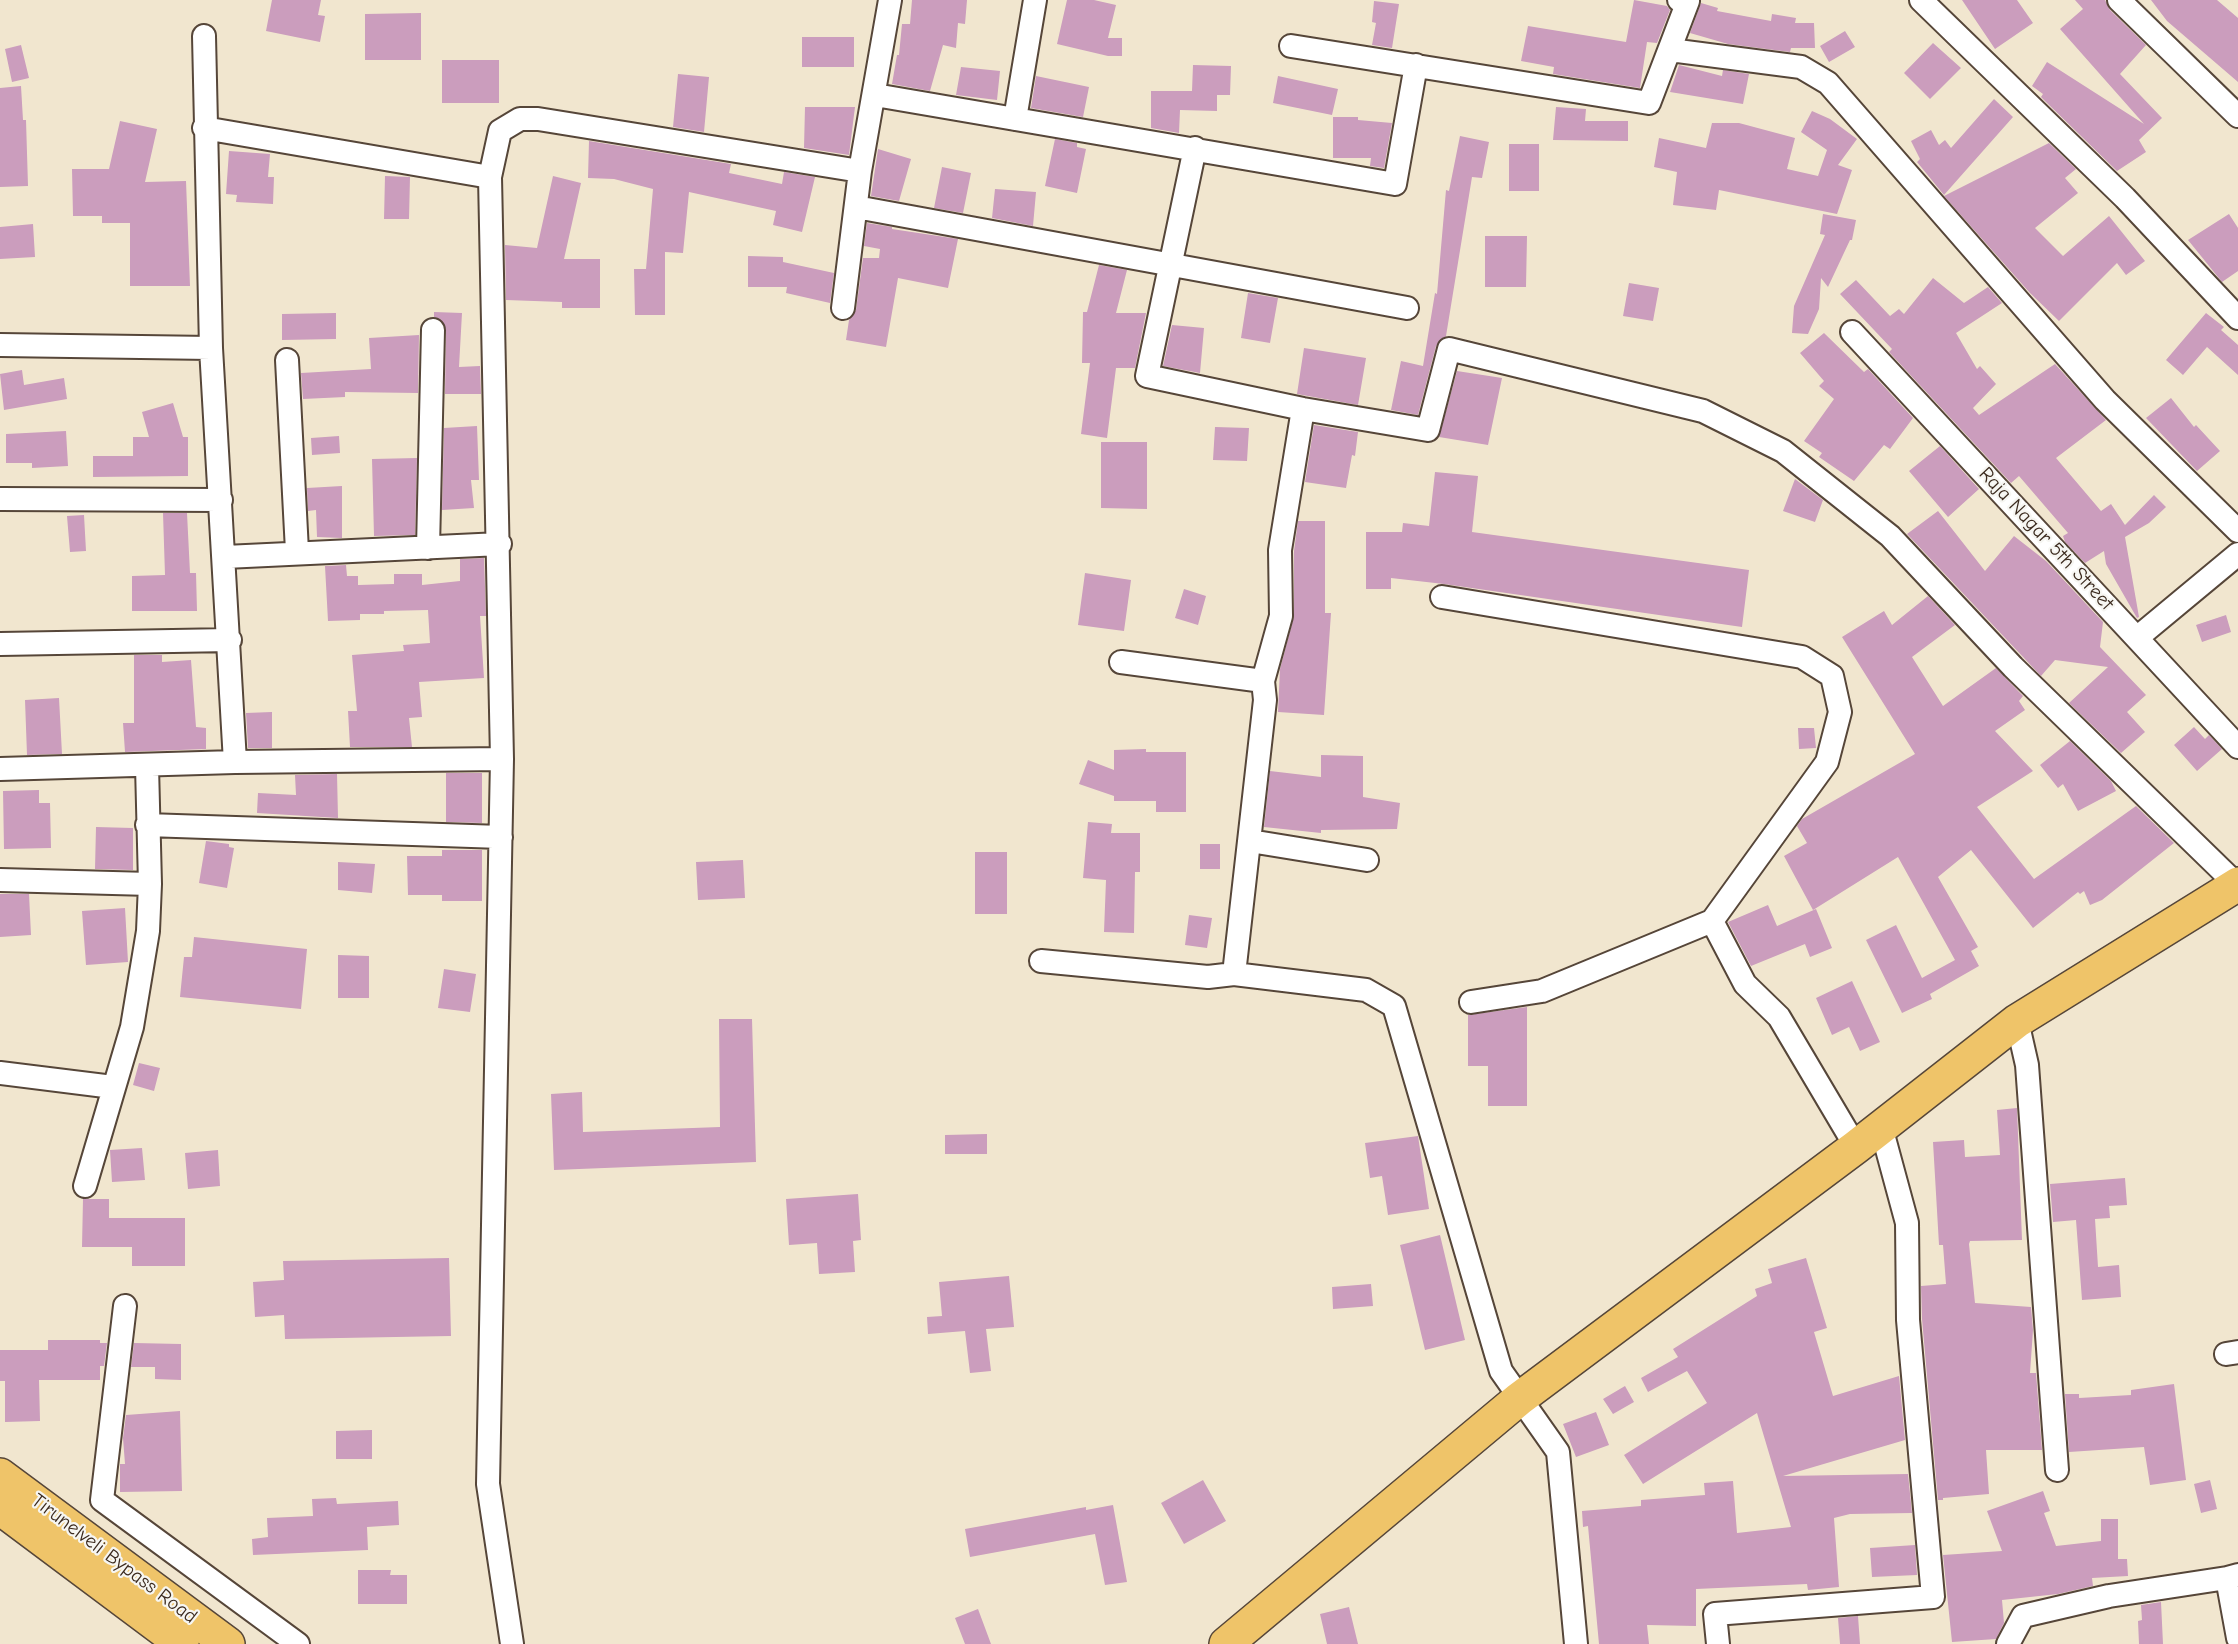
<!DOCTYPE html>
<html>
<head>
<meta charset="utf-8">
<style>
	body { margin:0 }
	canvas { display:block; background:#f1e6cf }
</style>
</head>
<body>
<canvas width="2238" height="1644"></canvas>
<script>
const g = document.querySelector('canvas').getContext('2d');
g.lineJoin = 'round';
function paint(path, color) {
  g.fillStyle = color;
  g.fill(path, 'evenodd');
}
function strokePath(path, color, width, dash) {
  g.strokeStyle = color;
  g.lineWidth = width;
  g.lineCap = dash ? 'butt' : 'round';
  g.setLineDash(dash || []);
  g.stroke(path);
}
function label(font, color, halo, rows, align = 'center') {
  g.font = font + ' "Comic Neue",sans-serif';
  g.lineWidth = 4.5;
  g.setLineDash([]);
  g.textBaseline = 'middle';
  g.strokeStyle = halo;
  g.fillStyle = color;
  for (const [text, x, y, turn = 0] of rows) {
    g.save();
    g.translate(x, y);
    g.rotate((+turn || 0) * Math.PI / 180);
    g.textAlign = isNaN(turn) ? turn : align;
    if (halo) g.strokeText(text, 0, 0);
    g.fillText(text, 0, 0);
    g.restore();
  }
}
const building = new Path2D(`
	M 272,0 L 321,0 L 318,15 L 325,16 L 320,42 L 266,31 Z
	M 912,0 L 967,0 L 965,24 L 958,23 L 956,48 L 943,45 L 930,91 L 892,84 L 897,55 L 899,55 L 902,24 L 910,24 Z
	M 1067,0 L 1094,0 L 1116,5 L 1108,38 L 1122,38 L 1122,56 L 1108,56 L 1057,44 Z
	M 1634,0 L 1667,6 L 1670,10 L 1657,43 L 1647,42 L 1640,88 L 1553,74 L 1554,67 L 1521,61 L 1528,26 L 1626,42 Z
	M 1962,0 L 2017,0 L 2033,23 L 1995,49 Z
	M 2075,0 L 2105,0 L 2110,10 L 2146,45 L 2120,74 L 2162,118 L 2139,140 L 2146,152 L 2117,171 L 2046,102 L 2041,97 L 2043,94 L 2032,86 L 2047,62 L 2144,124 L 2060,29 L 2083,9 Z
	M 2151,0 L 2217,0 L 2238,18 L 2238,82 L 2167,21 Z
	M 1374,1 L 1399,4 L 1392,48 L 1372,45 L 1376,23 L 1372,22 Z
	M 1701,3 L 1718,8 L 1717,11 L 1771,21 L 1772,14 L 1796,18 L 1795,23 L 1814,23 L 1815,48 L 1791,48 L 1790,52 L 1728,44 L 1690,33 Z
	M 421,13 L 421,60 L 365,60 L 365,14 Z
	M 1845,31 L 1855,47 L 1829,62 L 1820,46 Z
	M 802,37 L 854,37 L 854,67 L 802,67 Z
	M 1933,43 L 1961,68 L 1930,99 L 1904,73 Z
	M 21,45 L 29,78 L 12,82 L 5,49 Z
	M 442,60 L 499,60 L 499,103 L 442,103 Z
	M 1193,65 L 1231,66 L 1230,95 L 1217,95 L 1217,111 L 1180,110 L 1179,133 L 1151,128 L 1151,91 L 1192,91 Z
	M 1679,65 L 1722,76 L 1723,70 L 1749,74 L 1743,104 L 1670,92 Z
	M 961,67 L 1000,71 L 997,100 L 956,95 Z
	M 678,74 L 709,77 L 704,132 L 673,127 Z
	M 1036,76 L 1089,87 L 1083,117 L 1031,108 Z
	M 1278,76 L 1338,89 L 1332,115 L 1273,103 Z
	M 21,86 L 23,120 L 26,120 L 28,186 L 0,187 L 0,88 Z
	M 1994,99 L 2013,117 L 1944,195 L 1917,162 L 1920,159 L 1911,141 L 1931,130 L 1939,145 L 1945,140 L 1951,148 Z
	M 805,107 L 855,107 L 849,155 L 804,148 Z
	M 1556,107 L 1586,109 L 1585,121 L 1628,121 L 1628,141 L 1553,140 Z
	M 1812,111 L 1830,119 L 1857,139 L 1838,165 L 1852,170 L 1837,214 L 1719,190 L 1716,210 L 1673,205 L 1677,172 L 1654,167 L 1659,138 L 1706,148 L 1712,123 L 1739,123 L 1795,138 L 1787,169 L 1818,176 L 1827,150 L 1801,132 Z
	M 1333,117 L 1358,117 L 1358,120 L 1392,123 L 1384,168 L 1370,166 L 1371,158 L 1333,158 Z
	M 120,121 L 157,129 L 145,182 L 186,181 L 190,286 L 130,286 L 130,223 L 102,223 L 102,216 L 73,216 L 72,169 L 109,169 Z
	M 1460,136 L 1489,142 L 1482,178 L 1472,177 L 1446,336 L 1436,346 L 1418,415 L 1391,410 L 1401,361 L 1423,366 L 1435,293 L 1437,294 L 1446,190 L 1449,191 Z
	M 1055,139 L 1077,143 L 1077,147 L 1086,149 L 1077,193 L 1045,186 Z
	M 589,141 L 731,164 L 729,173 L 782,184 L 784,172 L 815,177 L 802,232 L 773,225 L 776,211 L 689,192 L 683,253 L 665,252 L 665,315 L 635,315 L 634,269 L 646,269 L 653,189 L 614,179 L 588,178 Z
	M 2049,143 L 2076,169 L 2065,178 L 2078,193 L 2035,228 L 2063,256 L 2109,216 L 2145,261 L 2126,275 L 2117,263 L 2059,321 L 2030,293 L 1944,196 Z
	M 1509,144 L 1539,144 L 1539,191 L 1509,191 Z
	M 878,149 L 911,159 L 899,201 L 871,196 Z
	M 229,151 L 270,154 L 268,177 L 274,177 L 273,204 L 236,202 L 237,195 L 226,194 Z
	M 942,167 L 971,173 L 963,213 L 934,208 Z
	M 385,176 L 410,177 L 409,219 L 384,219 Z
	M 553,176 L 581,183 L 564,259 L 600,259 L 600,308 L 562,308 L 562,302 L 506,300 L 505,245 L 537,248 Z
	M 995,189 L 1036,192 L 1033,226 L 992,218 Z
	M 1823,214 L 1856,220 L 1852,240 L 1850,240 L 1828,287 L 1821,278 L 1819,309 L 1808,334 L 1792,333 L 1794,306 L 1825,235 L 1820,234 Z
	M 2229,214 L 2238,228 L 2238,271 L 2222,282 L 2188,240 Z
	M 867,223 L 892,227 L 892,229 L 958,239 L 948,288 L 898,278 L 886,347 L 846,340 L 849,320 L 856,310 L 863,258 L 879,258 L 880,249 L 864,246 Z
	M 33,224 L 35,257 L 0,259 L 0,227 Z
	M 1485,236 L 1527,236 L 1526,287 L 1485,287 Z
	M 748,256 L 783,257 L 783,262 L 834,273 L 830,303 L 786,293 L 787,287 L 748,287 Z
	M 1099,265 L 1127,270 L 1116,313 L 1146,313 L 1135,368 L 1116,368 L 1107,438 L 1081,434 L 1090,363 L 1082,363 L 1083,312 L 1087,312 Z
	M 1933,278 L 1964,303 L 1988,287 L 2002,303 L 1956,333 L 1977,369 L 1980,366 L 1996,384 L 1973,408 L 1979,415 L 2055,364 L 2106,420 L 2056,458 L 2101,511 L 2111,504 L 2125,525 L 2154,495 L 2166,507 L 2149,523 L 2125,537 L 2139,617 L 2137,618 L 2106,564 L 2104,551 L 2085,563 L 2065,542 L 2063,536 L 2068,533 L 2019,476 L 2011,483 L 1889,352 L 1892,349 L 1840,294 L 1856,280 L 1890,316 L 1899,309 L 1904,314 Z
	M 1629,283 L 1659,288 L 1653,321 L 1623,316 Z
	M 1248,293 L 1278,298 L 1270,343 L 1241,338 Z
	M 434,312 L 462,313 L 459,367 L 480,366 L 481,394 L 445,394 L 446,330 L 440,319 L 434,317 Z
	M 336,313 L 336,339 L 282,340 L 282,314 Z
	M 2206,313 L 2224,327 L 2221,330 L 2238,345 L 2238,375 L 2207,347 L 2183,375 L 2166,360 Z
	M 1172,325 L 1204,328 L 1200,373 L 1163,366 Z
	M 1824,333 L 1864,372 L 1868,369 L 1913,418 L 1890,449 L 1884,445 L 1854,481 L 1819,457 L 1822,453 L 1804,441 L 1834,399 L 1819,386 L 1824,381 L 1800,353 Z
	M 419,335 L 418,393 L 345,392 L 345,397 L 303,399 L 301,373 L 371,369 L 369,338 Z
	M 1304,348 L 1366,358 L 1358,405 L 1297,394 Z
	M 22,370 L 24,385 L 64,378 L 67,399 L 4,410 L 0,374 Z
	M 1457,371 L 1502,378 L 1488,445 L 1439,437 Z
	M 2171,398 L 2194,427 L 2196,425 L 2220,451 L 2197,471 L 2146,418 Z
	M 173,403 L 183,437 L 188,437 L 188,476 L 93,477 L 93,456 L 133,456 L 133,437 L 149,437 L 142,412 Z
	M 1314,425 L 1358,432 L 1355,456 L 1352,455 L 1346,488 L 1305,482 Z
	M 477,426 L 479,480 L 471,480 L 474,508 L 442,510 L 444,428 Z
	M 1215,427 L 1249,428 L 1247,461 L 1213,460 Z
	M 66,431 L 68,466 L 32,468 L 32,463 L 6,463 L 6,434 Z
	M 339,436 L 340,453 L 312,455 L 311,438 Z
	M 1101,442 L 1147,442 L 1147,509 L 1101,508 Z
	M 1940,446 L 1979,489 L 1948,517 L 1909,471 Z
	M 417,458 L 415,535 L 374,536 L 372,459 Z
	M 1435,472 L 1478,476 L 1472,532 L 1749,570 L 1742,627 L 1444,584 L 1391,578 L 1391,589 L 1366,589 L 1366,532 L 1402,532 L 1403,523 L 1429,526 Z
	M 1795,479 L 1823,500 L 1815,522 L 1783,511 Z
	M 342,486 L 342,538 L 317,537 L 316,510 L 308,511 L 307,488 Z
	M 1938,511 L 1985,571 L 2014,536 L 2046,561 L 2103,622 L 2100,647 L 2146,695 L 2127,712 L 2145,732 L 2121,753 L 2069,703 L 2108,667 L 2055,660 L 2041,676 L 1907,534 Z
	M 163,513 L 187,513 L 190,573 L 196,573 L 197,611 L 132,611 L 132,576 L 165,575 Z
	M 84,515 L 86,551 L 70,552 L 67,516 Z
	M 1298,521 L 1325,521 L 1325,613 L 1331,613 L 1324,715 L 1278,712 L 1280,669 L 1294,616 L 1294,551 Z
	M 484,558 L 486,616 L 480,616 L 484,678 L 419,682 L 422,717 L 409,718 L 412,747 L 350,747 L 348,711 L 357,711 L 352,655 L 404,651 L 403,645 L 430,643 L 428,610 L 384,611 L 384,614 L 360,614 L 360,620 L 328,621 L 325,566 L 346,565 L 347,576 L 358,576 L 358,585 L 394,584 L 394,574 L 422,574 L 422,585 L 460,581 L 460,559 Z
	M 1085,573 L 1131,580 L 1124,631 L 1078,625 Z
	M 1184,589 L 1206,596 L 1198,625 L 1175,618 Z
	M 1928,596 L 1955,625 L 1912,657 L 1943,706 L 1996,668 L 2023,696 L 2019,701 L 2025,710 L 1995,731 L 2033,771 L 1977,807 L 2034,879 L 2136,806 L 2174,843 L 2102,900 L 2090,905 L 2084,891 L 2080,894 L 2078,892 L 2033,928 L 1971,850 L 1938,877 L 1978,947 L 1971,951 L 1979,966 L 1930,994 L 1932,999 L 1902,1013 L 1866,940 L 1896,925 L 1922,978 L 1955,960 L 1898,857 L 1813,910 L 1784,856 L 1807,843 L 1797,826 L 1802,819 L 1915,754 L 1842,637 L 1884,611 L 1892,625 Z
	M 2226,615 L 2231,632 L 2202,642 L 2196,625 Z
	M 134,655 L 162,655 L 162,662 L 191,660 L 196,727 L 206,728 L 206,749 L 125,752 L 123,723 L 134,723 Z
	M 59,698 L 62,754 L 27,755 L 25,700 Z
	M 272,712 L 272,748 L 248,748 L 246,713 Z
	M 2194,727 L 2205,739 L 2209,735 L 2222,749 L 2197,771 L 2174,745 Z
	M 1798,728 L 1814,728 L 1816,748 L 1799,749 Z
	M 2070,741 L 2111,781 L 2116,791 L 2078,811 L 2063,784 L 2058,788 L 2040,765 Z
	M 1146,749 L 1146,752 L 1186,752 L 1186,812 L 1156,812 L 1156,801 L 1114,801 L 1114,796 L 1079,784 L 1088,760 L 1114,770 L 1114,750 Z
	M 1321,755 L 1363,756 L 1363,797 L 1400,803 L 1397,829 L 1321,830 L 1321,833 L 1264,827 L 1270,771 L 1321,777 Z
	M 446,773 L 482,773 L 482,823 L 446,822 Z
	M 337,774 L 338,818 L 257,813 L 258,793 L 296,795 L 295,775 Z
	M 39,790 L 39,803 L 50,803 L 51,848 L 4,849 L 3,791 Z
	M 1088,822 L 1112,824 L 1111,833 L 1140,833 L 1140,872 L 1135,872 L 1134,933 L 1104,932 L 1106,880 L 1083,878 Z
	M 96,827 L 133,828 L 133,870 L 95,869 Z
	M 206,841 L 229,844 L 229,847 L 234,848 L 227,888 L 199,883 Z
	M 1200,844 L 1220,844 L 1220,869 L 1200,869 Z
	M 442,850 L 482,850 L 482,901 L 442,901 L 442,895 L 408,895 L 407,856 L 442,856 Z
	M 975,852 L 1007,852 L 1007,914 L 975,914 Z
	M 743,860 L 745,898 L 698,900 L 696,862 Z
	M 338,862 L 375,864 L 372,893 L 338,890 Z
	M 0,894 L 29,894 L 31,935 L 0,937 Z
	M 1768,905 L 1777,926 L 1816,909 L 1832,948 L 1810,957 L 1805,944 L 1751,966 L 1728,922 Z
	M 125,908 L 128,962 L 86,965 L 82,911 Z
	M 1189,915 L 1212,918 L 1207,948 L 1185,945 Z
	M 194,937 L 307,949 L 301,1009 L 180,997 L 184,957 L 192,957 Z
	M 338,955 L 369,956 L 369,998 L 338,998 Z
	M 444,969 L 476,974 L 470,1012 L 438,1008 Z
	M 1852,981 L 1880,1042 L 1860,1051 L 1849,1027 L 1832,1035 L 1816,998 Z
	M 1527,1007 L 1527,1106 L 1488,1106 L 1488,1066 L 1468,1066 L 1468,1015 Z
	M 719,1019 L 752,1019 L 756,1162 L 554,1170 L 551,1094 L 582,1092 L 583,1132 L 720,1127 Z
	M 139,1063 L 160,1068 L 154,1091 L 133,1085 Z
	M 2017,1108 L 2022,1240 L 1970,1241 L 1969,1244 L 1975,1303 L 2031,1307 L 2033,1330 L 2030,1373 L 2036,1373 L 2042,1450 L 1986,1450 L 1989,1494 L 1943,1498 L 1943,1500 L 1938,1500 L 1922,1319 L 1921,1286 L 1946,1284 L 1943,1245 L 1939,1245 L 1933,1142 L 1964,1140 L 1965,1157 L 2000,1155 L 1997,1110 Z
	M 987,1134 L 987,1154 L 945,1154 L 945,1135 Z
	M 1418,1136 L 1429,1209 L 1388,1215 L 1382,1176 L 1370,1178 L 1365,1143 Z
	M 142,1148 L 145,1180 L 112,1182 L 110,1150 Z
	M 218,1150 L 220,1186 L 188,1189 L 185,1153 Z
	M 2125,1178 L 2127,1205 L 2109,1206 L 2110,1218 L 2095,1219 L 2098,1267 L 2119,1265 L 2121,1297 L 2082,1300 L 2076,1220 L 2053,1222 L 2050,1184 Z
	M 858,1194 L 861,1240 L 853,1241 L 855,1272 L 819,1274 L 817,1243 L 789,1245 L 786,1199 Z
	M 83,1199 L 109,1199 L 109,1218 L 185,1218 L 185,1266 L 132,1266 L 132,1247 L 82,1247 Z
	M 1440,1235 L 1465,1340 L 1425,1350 L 1400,1245 Z
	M 449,1258 L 451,1336 L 285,1339 L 284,1315 L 255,1317 L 253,1282 L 284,1280 L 283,1261 Z
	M 1806,1258 L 1827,1328 L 1814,1332 L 1833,1396 L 1899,1376 L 1905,1440 L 1783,1476 L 1908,1474 L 1912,1513 L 1850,1514 L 1834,1518 L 1839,1587 L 1808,1590 L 1807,1584 L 1696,1589 L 1696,1626 L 1647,1625 L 1649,1644 L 1599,1644 L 1588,1526 L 1583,1527 L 1582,1511 L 1641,1506 L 1641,1500 L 1705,1495 L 1704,1483 L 1733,1481 L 1737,1533 L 1791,1527 L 1757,1413 L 1643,1484 L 1624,1455 L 1707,1403 L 1687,1371 L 1648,1392 L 1641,1378 L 1678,1357 L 1673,1349 L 1757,1296 L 1755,1289 L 1772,1283 L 1768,1269 Z
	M 1009,1276 L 1014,1327 L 986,1329 L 991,1371 L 970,1373 L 965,1331 L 928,1334 L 927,1317 L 942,1316 L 939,1282 Z
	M 1371,1284 L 1373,1306 L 1333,1309 L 1332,1287 Z
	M 48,1340 L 100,1340 L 100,1343 L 107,1343 L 104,1366 L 100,1366 L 100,1380 L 39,1380 L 40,1421 L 5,1422 L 5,1381 L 0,1381 L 0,1350 L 48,1350 Z
	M 134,1343 L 181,1344 L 181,1380 L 155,1379 L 155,1367 L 131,1367 Z
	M 2174,1384 L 2186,1480 L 2150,1485 L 2144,1447 L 2069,1452 L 2065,1394 L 2079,1394 L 2079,1398 L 2131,1395 L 2131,1390 Z
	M 1625,1386 L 1634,1402 L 1613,1414 L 1603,1399 Z
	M 180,1411 L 182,1491 L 120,1492 L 120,1464 L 125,1464 L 123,1438 L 126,1415 Z
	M 1596,1412 L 1609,1445 L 1576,1457 L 1563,1424 Z
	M 372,1430 L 372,1459 L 336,1459 L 336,1431 Z
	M 1203,1480 L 1226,1521 L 1184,1544 L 1161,1503 Z
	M 2210,1480 L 2217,1509 L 2201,1513 L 2194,1484 Z
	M 2043,1491 L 2050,1511 L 2044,1513 L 2056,1546 L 2101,1541 L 2101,1519 L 2118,1519 L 2118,1559 L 2127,1559 L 2128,1576 L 2092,1578 L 2093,1586 L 2058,1594 L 2002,1600 L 2004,1623 L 1996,1639 L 1952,1642 L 1943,1555 L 2002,1551 L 1987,1511 Z
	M 336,1498 L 337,1504 L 398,1501 L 399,1525 L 367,1527 L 368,1550 L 253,1555 L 252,1539 L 268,1537 L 267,1518 L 313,1516 L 312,1499 Z
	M 1113,1505 L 1127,1582 L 1105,1585 L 1095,1534 L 970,1557 L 965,1529 L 1086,1507 L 1086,1510 Z
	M 1915,1545 L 1917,1575 L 1872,1577 L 1870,1548 Z
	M 358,1570 L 391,1570 L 390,1575 L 407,1575 L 407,1604 L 358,1604 Z
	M 2161,1602 L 2163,1644 L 2139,1644 L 2138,1621 L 2142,1620 L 2141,1605 Z
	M 1349,1607 L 1358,1644 L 1327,1644 L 1320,1614 Z
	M 978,1609 L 991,1644 L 965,1644 L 955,1618 Z
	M 1858,1616 L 1860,1644 L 1840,1644 L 1838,1618 Z`);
const minor = new Path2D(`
	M 1921,0 L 2125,198 L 2238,318
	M 2119,0 L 2238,116
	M 1291,46 L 1649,103 L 1688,1 L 1679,0
	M 1670,50 L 1801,67 L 1828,83 L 2105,400 L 2238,531
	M 875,95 L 1395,184 L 1416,65
	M 1015,119 L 1035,0
	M 204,128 L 490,177
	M 1195,148 L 1147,376 L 1303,409 L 1428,430 L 1449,349 L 1703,411 L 1783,451 L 1890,536 L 2013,667 L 2237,885
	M 856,207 L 1407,308
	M 843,308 L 860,171 L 890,0
	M 1852,332 L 2238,747
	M 0,345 L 211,348 L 204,36
	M 211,348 L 235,762
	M 287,360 L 297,551
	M 0,499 L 221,500
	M 428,548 L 433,330
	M 225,557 L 500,544
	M 1442,597 L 1802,657 L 1832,676 L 1840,712 L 1827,762 L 1712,921 L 1745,984 L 1779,1017 L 1856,1147
	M 2138,637 L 2238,554
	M 0,644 L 230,640
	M 1121,662 L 1263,681
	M 0,769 L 235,762 L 502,759
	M 147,825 L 501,837
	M 1250,841 L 1367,860
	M 0,880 L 150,884
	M 1041,961 L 1208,977 L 1234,974 L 1366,990 L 1394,1006 L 1501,1371 L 1558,1452 L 1576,1644
	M 1234,974 L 1265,700 L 1263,681 L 1281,616 L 1280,550 L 1303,409
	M 1471,1002 L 1542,991 L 1712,921
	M 2017,1021 L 2027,1065 L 2057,1470
	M 0,1073 L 113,1087
	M 85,1186 L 132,1027 L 148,931 L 150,884 L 147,766
	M 125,1306 L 102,1500 L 298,1644
	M 2226,1354 L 2238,1352
	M 2238,1575 L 2227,1578 L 2238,1638
	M 512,1644 L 488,1484 L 502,759 L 490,177 L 500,131 L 520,119 L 538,119 L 860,171
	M 1718,1644 L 1715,1614 L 1933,1597 L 1908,1320 L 1907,1223 L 1881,1127
	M 2008,1644 L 2023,1616 L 2109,1596 L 2227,1578`);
const primary = new Path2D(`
	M 0,1475 L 228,1644
	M 0,1508 L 182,1644
	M 1226,1644 L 1519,1399 L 1856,1147 L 2017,1021 L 2238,884`);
const streetNames = [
	["Raja Nagar 5th Street",2046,539,47],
	["Tirunelveli Bypass Road",114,1559,37]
];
paint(building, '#cb9dbd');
strokePath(minor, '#564639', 26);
strokePath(primary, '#564639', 36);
strokePath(minor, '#fff', 22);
strokePath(primary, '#efc469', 33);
label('20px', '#3b2a1e', '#f6f6f2', streetNames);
</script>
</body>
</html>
